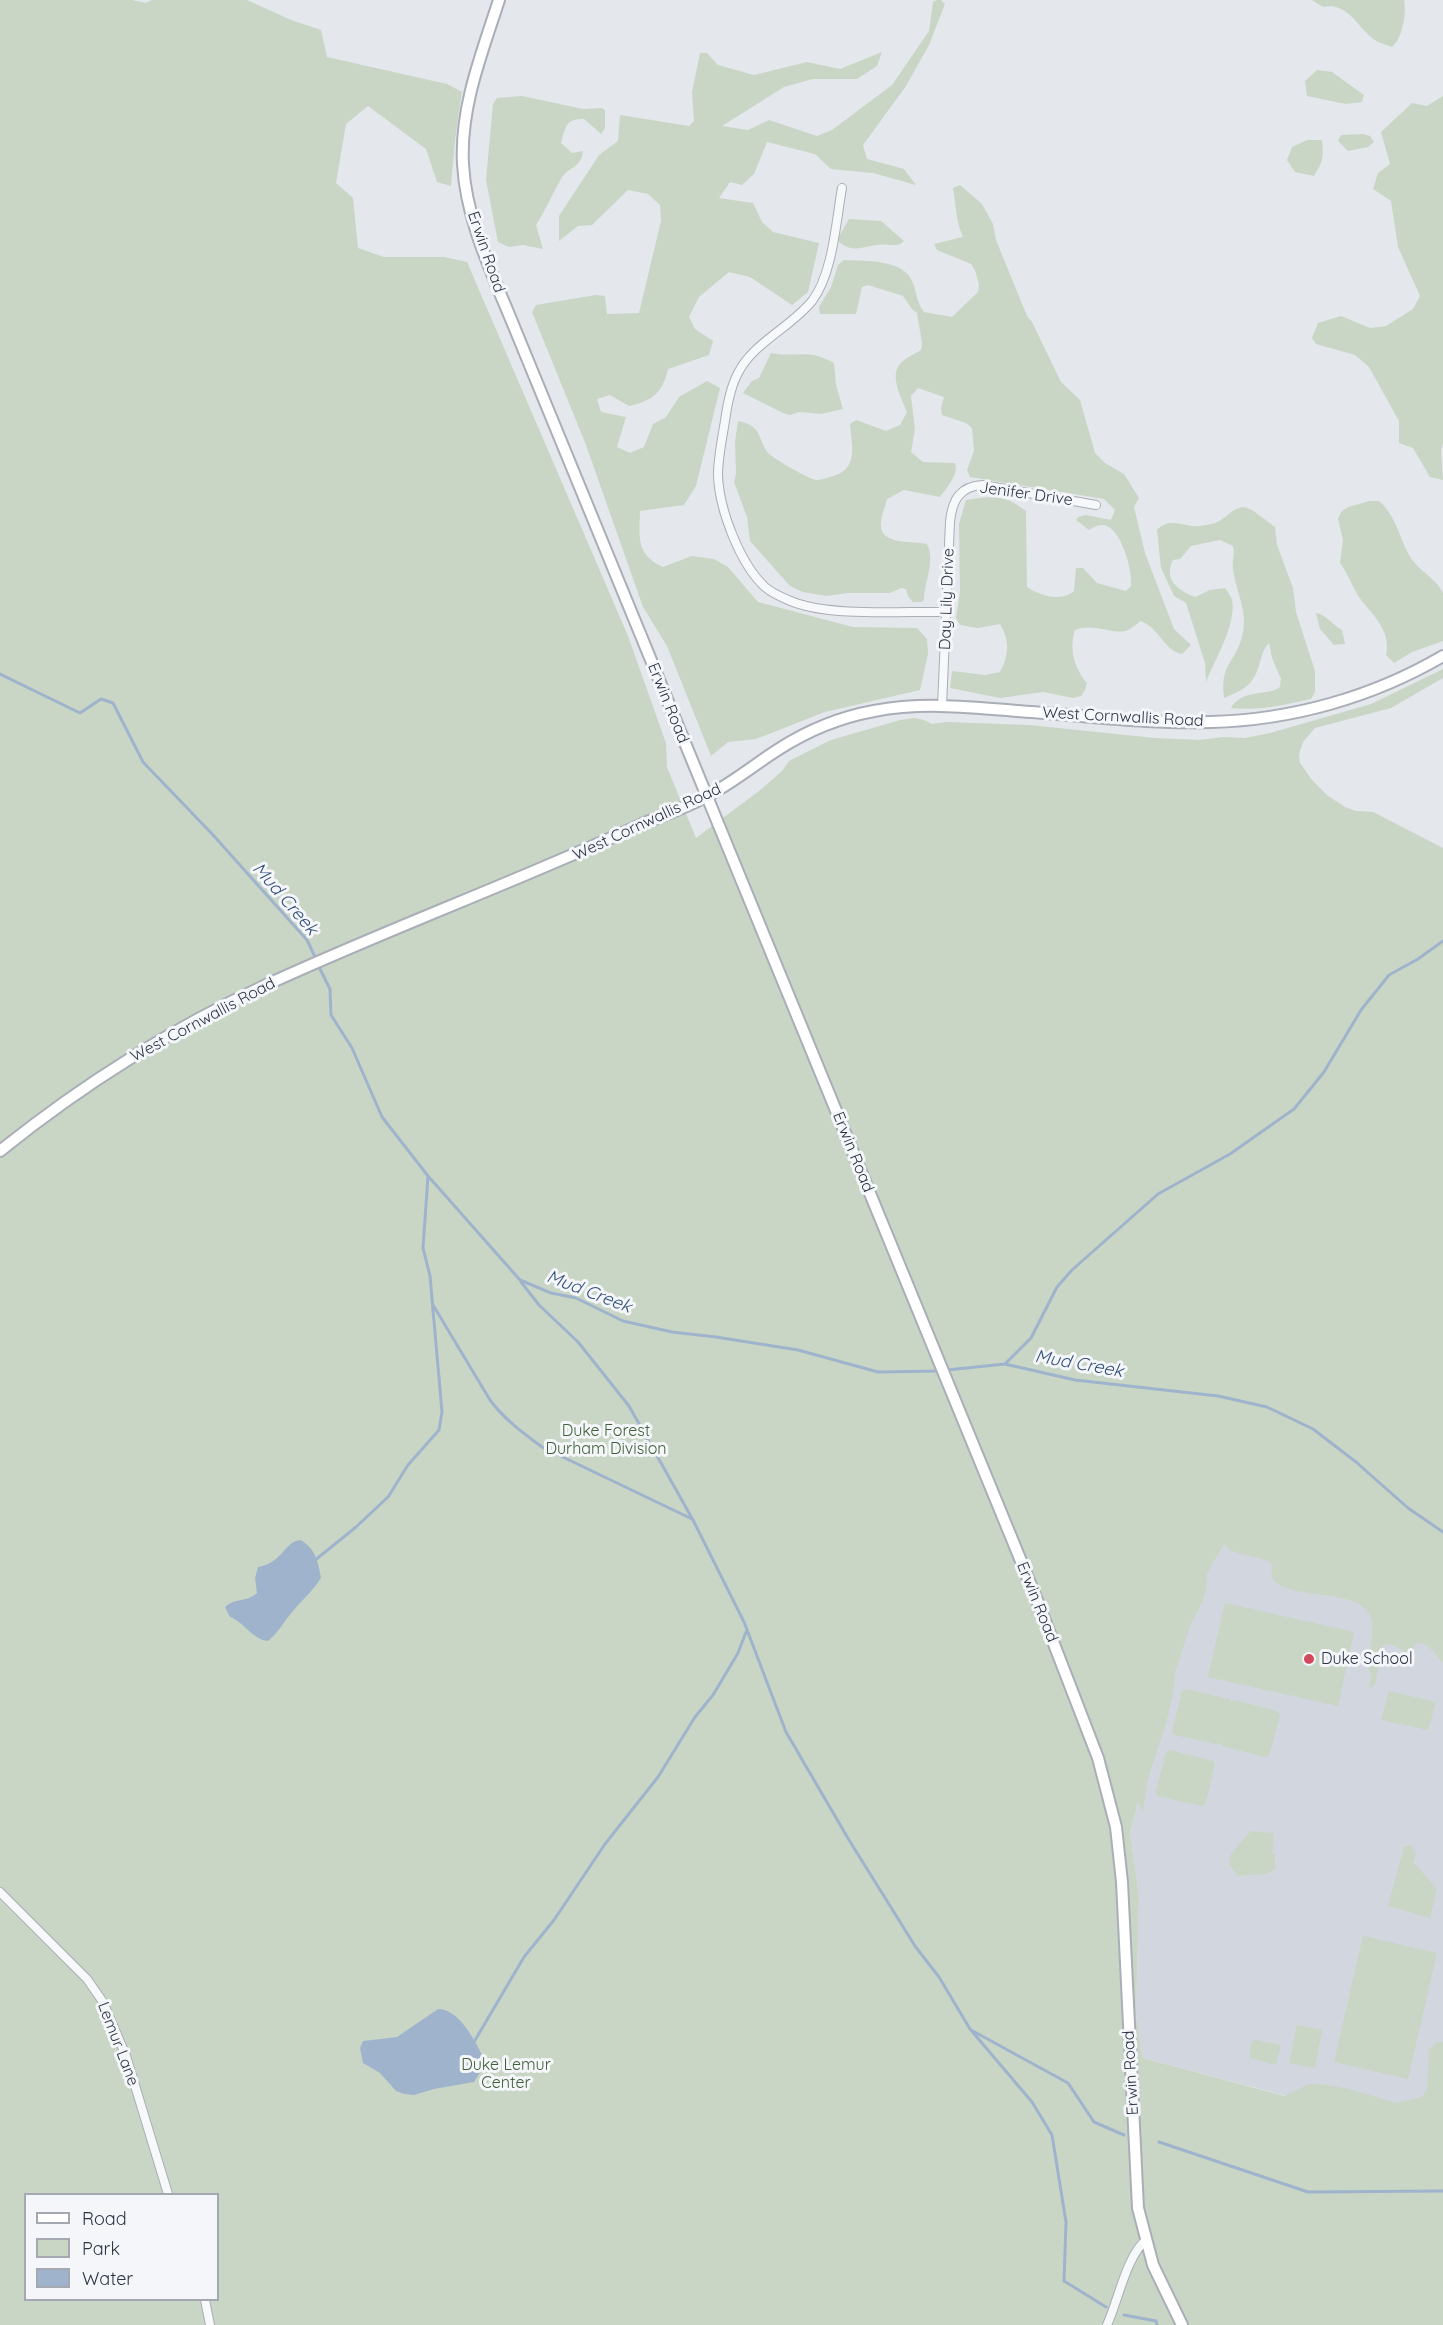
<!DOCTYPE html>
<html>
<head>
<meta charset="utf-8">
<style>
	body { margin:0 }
	#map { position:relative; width:1443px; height:2325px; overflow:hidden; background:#e4e7ec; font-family:Quicksand,sans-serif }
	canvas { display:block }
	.legend { position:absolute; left:24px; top:2193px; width:195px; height:108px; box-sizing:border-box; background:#f4f6f9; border:2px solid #a4a8b1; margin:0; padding:8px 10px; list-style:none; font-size:18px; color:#2b3445 }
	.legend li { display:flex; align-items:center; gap:12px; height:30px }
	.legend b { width:30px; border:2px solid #a4a8b1 }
</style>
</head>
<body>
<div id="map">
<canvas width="1443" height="2325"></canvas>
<ul class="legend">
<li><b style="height:8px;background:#fff"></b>Road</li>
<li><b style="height:16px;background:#c9d6c5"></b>Park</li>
<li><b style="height:16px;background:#9fb4cc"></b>Water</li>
</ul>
</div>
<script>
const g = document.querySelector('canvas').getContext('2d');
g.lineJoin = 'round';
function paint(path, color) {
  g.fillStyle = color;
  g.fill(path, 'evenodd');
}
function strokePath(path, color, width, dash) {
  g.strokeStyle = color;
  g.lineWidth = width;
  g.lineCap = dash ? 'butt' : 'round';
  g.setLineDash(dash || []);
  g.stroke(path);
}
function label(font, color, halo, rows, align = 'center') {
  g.font = font + ' Quicksand,sans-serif';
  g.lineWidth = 6;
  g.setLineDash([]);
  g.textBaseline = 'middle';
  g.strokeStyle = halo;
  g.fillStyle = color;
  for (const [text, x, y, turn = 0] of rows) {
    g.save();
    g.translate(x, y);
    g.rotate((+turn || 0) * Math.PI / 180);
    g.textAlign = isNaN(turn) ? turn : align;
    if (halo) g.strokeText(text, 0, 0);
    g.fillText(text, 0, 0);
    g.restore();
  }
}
const built = new Path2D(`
	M 1243,1394 L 1443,1486 L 1443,2137 L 1143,2058 L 1136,2016 L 1139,1895 L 1130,1833 Z`);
const green = new Path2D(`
	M 0,0 L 132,0 L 146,3 L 152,0 L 247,0 L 291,20 L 321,30 L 327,57 L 447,84 L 462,92 L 455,140 L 451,186 L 437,182 L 426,149 L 368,106 L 346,124 L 336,183 L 353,198 L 358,248 L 384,257 L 444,257 L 467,262 L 628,636 L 666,743 L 667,767 L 696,838 L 759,791 L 782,771 L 789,761 L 831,740 L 900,720 L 914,718 L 924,720 L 932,724 L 946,722 L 1029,725 L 1155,738 L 1200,740 L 1223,737 L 1245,738 L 1270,733 L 1371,704 L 1443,669 L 1443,678 L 1391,708 L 1315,728 L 1303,742 L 1299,754 L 1300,763 L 1312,780 L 1327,795 L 1345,807 L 1356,811 L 1373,812 L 1443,848 L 1443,1662 C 1434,1654 1429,1642 1416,1643 L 1414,1647 L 1415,1654 L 1410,1655 C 1401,1650 1391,1640 1382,1646 L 1375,1685 L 1369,1689 C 1370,1685 1371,1680 1371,1675 C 1370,1670 1367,1667 1368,1662 C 1369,1644 1379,1623 1365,1609 C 1348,1590 1287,1598 1273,1580 C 1270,1576 1272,1571 1273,1567 L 1269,1561 L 1231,1551 L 1224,1544 L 1207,1573 L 1206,1589 L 1202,1603 L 1190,1626 L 1175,1672 L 1173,1693 L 1166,1723 L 1147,1782 L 1143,1812 L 1138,1802 L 1130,1833 L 1139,1895 L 1136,2016 L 1143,2058 L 1285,2096 L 1309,2084 L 1322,2084 L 1353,2090 L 1396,2103 L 1422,2097 L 1427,2089 L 1429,2049 L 1437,2042 L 1443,2042 L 1443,2325 L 0,2325 ZM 26,2194 L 218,2194 L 218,2300 L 26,2300 Z
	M 937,0 L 941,0 L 945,4 L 929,45 L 906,86 L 863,145 L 867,159 L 904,169 L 916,185 L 873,173 L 831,169 L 815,154 L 767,142 L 754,174 L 742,185 L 730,182 L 719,198 L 753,203 L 762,222 L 773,232 L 819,243 L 808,292 L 792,305 L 750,277 L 729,272 L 699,297 L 689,317 L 695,329 L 713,341 L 709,355 L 668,369 C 663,392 653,401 629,406 L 610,395 L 597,399 L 601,412 L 626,417 L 617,447 L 630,453 L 644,447 L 653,424 L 666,417 L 679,397 L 707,381 L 720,388 L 696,486 L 684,505 L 640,511 C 639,537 636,555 663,567 L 692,556 L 714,559 L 728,567 L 758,602 L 853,627 L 917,628 L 927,639 L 928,654 L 920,690 L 825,712 L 756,739 L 728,742 L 711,756 L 667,646 L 643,607 L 586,445 L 532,312 L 536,305 L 596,295 L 605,296 L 607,314 L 639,313 L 661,221 L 660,205 L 648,194 L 628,190 L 592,225 L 578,226 L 559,241 L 559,216 L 599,155 L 618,141 L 620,115 L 689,126 L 694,121 L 692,92 L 700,53 L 707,53 L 718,65 L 754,75 L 807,62 L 840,69 L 882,52 L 877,66 L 857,79 L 813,79 L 784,87 L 722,126 L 748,130 L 769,120 L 817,136 L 832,130 L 892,85 L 929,31 L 933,2 Z
	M 1312,0 L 1404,0 C 1407,13 1402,39 1392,47 C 1388,45 1382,44 1378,42 C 1359,32 1350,1 1323,7 Z
	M 1317,70 L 1332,72 L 1364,95 L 1362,102 L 1346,104 L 1307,96 L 1305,81 Z
	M 522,96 L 583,109 L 602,108 L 605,110 L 605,128 L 601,134 L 584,119 C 565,119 566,126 561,143 L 572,153 L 583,151 C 581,169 568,166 561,179 C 552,194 546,210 536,225 L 543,249 L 523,245 L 509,247 L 498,242 L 486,180 L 493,104 L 497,98 Z
	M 1443,96 L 1443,443 L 1441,450 L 1443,480 L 1430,477 L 1413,448 L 1399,443 L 1399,421 L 1369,367 L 1355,355 L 1316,344 L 1312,338 L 1318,323 L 1341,316 L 1370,328 L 1386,326 L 1413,309 L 1420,296 L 1398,247 L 1391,201 L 1373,189 L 1378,173 L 1390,164 L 1381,132 L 1412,103 L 1427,106 Z
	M 1363,134 L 1370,136 L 1374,142 L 1368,147 L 1348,151 L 1338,141 L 1341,135 Z
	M 1307,140 L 1322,140 C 1324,156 1323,162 1314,176 L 1295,172 L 1287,160 L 1292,147 Z
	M 960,185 L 982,204 L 993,224 L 996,240 L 1027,316 L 1032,322 L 1061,382 L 1080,400 L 1095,453 L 1105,463 L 1124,474 L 1139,498 L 1134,507 L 1145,553 L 1174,629 L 1191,645 L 1182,654 C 1164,651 1158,626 1140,621 C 1137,624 1132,628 1128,630 C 1114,636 1095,622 1075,630 C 1069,649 1074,668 1087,683 L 1085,690 L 1081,696 L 1073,698 L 1043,692 L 1000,698 L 950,688 L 952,671 L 985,675 L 1000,672 C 1009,656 1010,640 1000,624 L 978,628 L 960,625 L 956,618 L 960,592 L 959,524 L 966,500 C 993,496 1004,494 1026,511 L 1027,587 C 1040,596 1062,602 1074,591 L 1076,568 L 1083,568 L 1097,583 L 1126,591 L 1131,586 C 1133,572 1121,525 1102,525 C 1098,525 1092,528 1089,530 L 1076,520 L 1078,517 L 1086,515 L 1111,520 L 1115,510 L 1104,499 L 970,477 L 967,470 L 974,451 L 972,428 L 966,423 L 942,415 L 941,408 L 944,397 L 918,388 L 911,396 L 915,429 L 911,452 L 923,462 L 955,463 C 959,475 947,487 940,497 L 904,490 L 887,499 C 885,507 880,519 881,527 C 882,545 915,541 927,544 C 936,561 924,582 924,600 L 921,602 L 913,602 L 908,596 L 906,589 L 901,588 L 890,593 L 848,593 L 826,596 L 803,592 L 790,586 L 750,541 L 747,517 L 734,482 L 736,474 L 735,442 L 738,421 C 763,425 758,441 768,453 C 774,459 809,479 816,480 C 820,480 826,478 830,477 C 859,470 852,448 850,424 L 856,420 L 886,431 L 900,425 L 907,412 C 902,399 889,376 900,364 C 905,358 915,354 921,350 L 922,343 L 917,313 L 912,309 L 903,296 L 868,285 L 862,287 L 856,314 L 820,314 L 819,307 L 831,287 L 838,265 L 844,260 C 864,261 903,259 912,281 C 917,291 916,302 924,312 L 952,317 L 978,292 L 979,285 L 975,270 L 971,264 L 937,250 L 934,244 L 963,237 C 956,222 956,205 953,188 Z
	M 849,219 L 881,221 L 904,241 C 896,249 887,243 877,245 C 861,247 851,254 837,240 Z
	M 771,353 C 796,358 808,348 834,363 L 836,385 L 843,409 L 821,414 L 799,412 L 790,415 L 783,413 L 743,393 L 752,381 L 759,378 Z
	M 1370,501 L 1379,501 C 1399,518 1400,545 1414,562 C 1423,573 1437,580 1443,593 L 1443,641 L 1412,652 L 1394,663 L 1386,655 C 1392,630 1371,614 1359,597 C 1352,586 1348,574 1340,563 L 1343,540 L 1338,519 L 1341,512 L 1348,507 Z
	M 1244,507 L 1252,510 L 1275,527 L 1277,545 L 1293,588 L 1296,612 L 1315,671 L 1315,692 L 1311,699 C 1284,705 1259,711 1231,708 C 1243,688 1266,697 1280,687 L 1281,679 L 1272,658 L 1269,643 C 1259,653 1261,668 1253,679 C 1247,689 1235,693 1224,698 C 1220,663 1234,665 1242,637 C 1249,612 1236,593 1233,569 C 1232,560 1235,554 1233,546 L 1220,540 L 1191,546 L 1180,559 L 1173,560 C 1163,579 1178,591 1195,597 L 1210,590 L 1225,588 C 1227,591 1231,596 1232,600 C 1237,624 1214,661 1206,682 L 1205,663 L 1186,603 L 1174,596 L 1161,568 L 1157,530 C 1168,519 1178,524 1192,526 C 1198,527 1205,525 1211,524 C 1225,522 1230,508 1244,507 Z
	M 1316,613 C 1325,614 1333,625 1342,630 L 1345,644 L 1334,645 L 1320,629 Z
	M 1225,1603 L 1354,1632 L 1338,1706 L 1208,1677 Z
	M 1186,1689 L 1229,1699 L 1231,1702 L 1235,1700 L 1277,1711 L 1280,1715 L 1269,1755 L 1265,1757 L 1222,1746 L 1221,1743 L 1217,1744 L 1174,1735 L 1172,1731 L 1182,1691 Z
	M 1389,1691 L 1436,1702 L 1428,1730 L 1381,1720 Z
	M 1170,1750 L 1213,1761 L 1215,1764 L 1205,1805 L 1201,1806 L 1158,1796 L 1156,1792 L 1166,1752 Z
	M 1251,1831 L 1274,1833 L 1272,1853 L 1275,1854 L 1275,1870 L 1266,1874 L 1238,1876 L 1229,1864 L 1231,1854 Z
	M 1411,1845 L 1416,1855 L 1413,1862 L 1437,1889 L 1430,1918 L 1388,1906 L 1404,1847 Z
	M 1363,1936 L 1437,1953 L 1408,2079 L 1334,2062 Z
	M 1297,2025 L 1322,2030 L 1315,2068 L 1289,2063 Z
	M 1255,2040 L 1281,2045 L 1276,2065 L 1250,2058 C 1251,2050 1247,2046 1255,2040 Z`);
const water = new Path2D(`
	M 301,1540 C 316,1550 318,1561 321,1578 C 313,1591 302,1600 293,1611 C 284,1621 279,1632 268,1641 C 253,1640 244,1622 230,1617 L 225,1607 C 234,1598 248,1602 257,1593 L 255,1578 L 258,1567 C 283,1563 284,1541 301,1540 Z
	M 438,2009 C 461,2009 477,2045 486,2063 L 474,2082 L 434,2089 L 414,2095 L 404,2094 L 396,2091 L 380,2073 L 363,2063 L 360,2048 L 363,2041 L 397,2037 Z`);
const stream = new Path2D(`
	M 0,674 L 80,713 L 101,699 L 113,703 L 143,762 L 214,836 L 307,940 L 316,959
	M 318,965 L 330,989 L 331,1015 L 352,1048 L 382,1117 L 428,1176 L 520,1280 L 551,1293 L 576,1298 L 623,1321 L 672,1332 L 716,1337 L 798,1350 L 878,1372 L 940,1371
	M 521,1282 L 539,1305 L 578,1342 L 629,1406 L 693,1520 L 744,1622 L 786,1732 L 849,1840 L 915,1946 L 939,1977 L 970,2029 L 1032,2102 L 1052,2135 L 1066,2222 L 1064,2281 L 1106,2307
	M 433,1305 L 490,1400 C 504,1419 523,1433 542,1447 L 692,1519
	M 1005,1364 L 1031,1338 L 1057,1287 L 1072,1270 L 1158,1194 L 1230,1154 L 1294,1109 L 1324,1072 L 1361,1010 L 1389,975 L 1418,959 L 1443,941
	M 947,1370 L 1005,1364 L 1075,1380 L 1218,1396 L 1267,1407 L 1313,1429 L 1356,1462 L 1408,1508 L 1443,1532
	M 314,1561 L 356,1527 L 388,1497 L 408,1465 L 439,1430 L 442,1412 L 430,1276 L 423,1248 L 428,1176
	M 971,2030 L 1068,2083 L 1094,2122 L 1124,2135
	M 471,2043 L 474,2042 L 524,1957 L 554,1920 L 605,1844 L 658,1777 L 695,1717 L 713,1695 L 738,1653 L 746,1632
	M 1159,2142 L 1308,2192 L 1443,2191
	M 1124,2315 L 1156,2321 L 1157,2325`);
const street = new Path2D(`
	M 842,188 C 836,221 833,274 812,301 C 790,328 754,342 738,373 C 730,388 727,406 725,421 C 722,439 718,458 718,475 C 719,509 740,564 765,587 C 773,594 783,598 793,602 C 833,617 902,611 946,612
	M 942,706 L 950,522 C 952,500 960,486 983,485 L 1096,505
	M 0,1892 L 87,1979 L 103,2002 L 126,2056 L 168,2194
	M 205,2300 L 210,2325
	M 1107,2325 C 1118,2301 1127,2255 1146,2240`);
const secondary = new Path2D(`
	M 499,0 C 482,53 460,107 463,164 C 466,222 494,277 515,329 L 1037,1600 L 1098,1758 L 1116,1827 L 1122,1882 L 1138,2208 L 1153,2265 L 1182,2325
	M 0,1151 C 82,1085 171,1029 266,985 C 390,928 518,881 642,824 C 664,815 687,807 707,796 C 733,783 755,764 779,749 C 807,731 841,717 874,711 C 926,701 978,708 1031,712 C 1090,716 1151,724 1211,722 C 1292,720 1373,697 1443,656`);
const markers = [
	[1309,1659,6,"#d1495b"]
];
const streetNames = [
	["Erwin Road",486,252,71],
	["Jenifer Drive",1026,494,8],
	["Day Lily Drive",947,599,-88],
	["Erwin Road",668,703,68],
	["West Cornwallis Road",1123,717,3],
	["West Cornwallis Road",647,822,-25],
	["West Cornwallis Road",203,1020,-28],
	["Erwin Road",853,1152,68],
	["Erwin Road",1037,1602,68],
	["Lemur Lane",118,2044,69],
	["Erwin Road",1131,2073,-93]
];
const parkNames = [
	["Duke Forest",606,1431],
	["Durham Division",606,1449],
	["Duke Lemur",506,2065],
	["Center",506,2083]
];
const poiNames = [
	["Duke School",1321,1659]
];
const waterNames = [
	["Mud Creek",285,899,49],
	["Mud Creek",589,1292,21],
	["Mud Creek",1079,1364,10]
];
paint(built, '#d2d6de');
paint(green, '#c9d6c5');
paint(water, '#9fb4cc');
strokePath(stream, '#9fb4cc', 3);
strokePath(street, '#a9aeb7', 10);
strokePath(secondary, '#a9aeb7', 14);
strokePath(street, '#f7f8fa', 8);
strokePath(secondary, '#fff', 10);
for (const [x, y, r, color] of markers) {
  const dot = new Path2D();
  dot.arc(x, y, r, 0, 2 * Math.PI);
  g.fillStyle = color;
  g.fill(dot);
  strokePath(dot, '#f4f6f9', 2);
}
label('16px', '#2b3445', '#f4f6f9', streetNames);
label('16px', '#3f6138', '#f4f6f9', parkNames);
label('16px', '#2b3445', '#f4f6f9', poiNames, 'left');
label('italic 18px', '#34527a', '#f4f6f9', waterNames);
</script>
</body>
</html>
